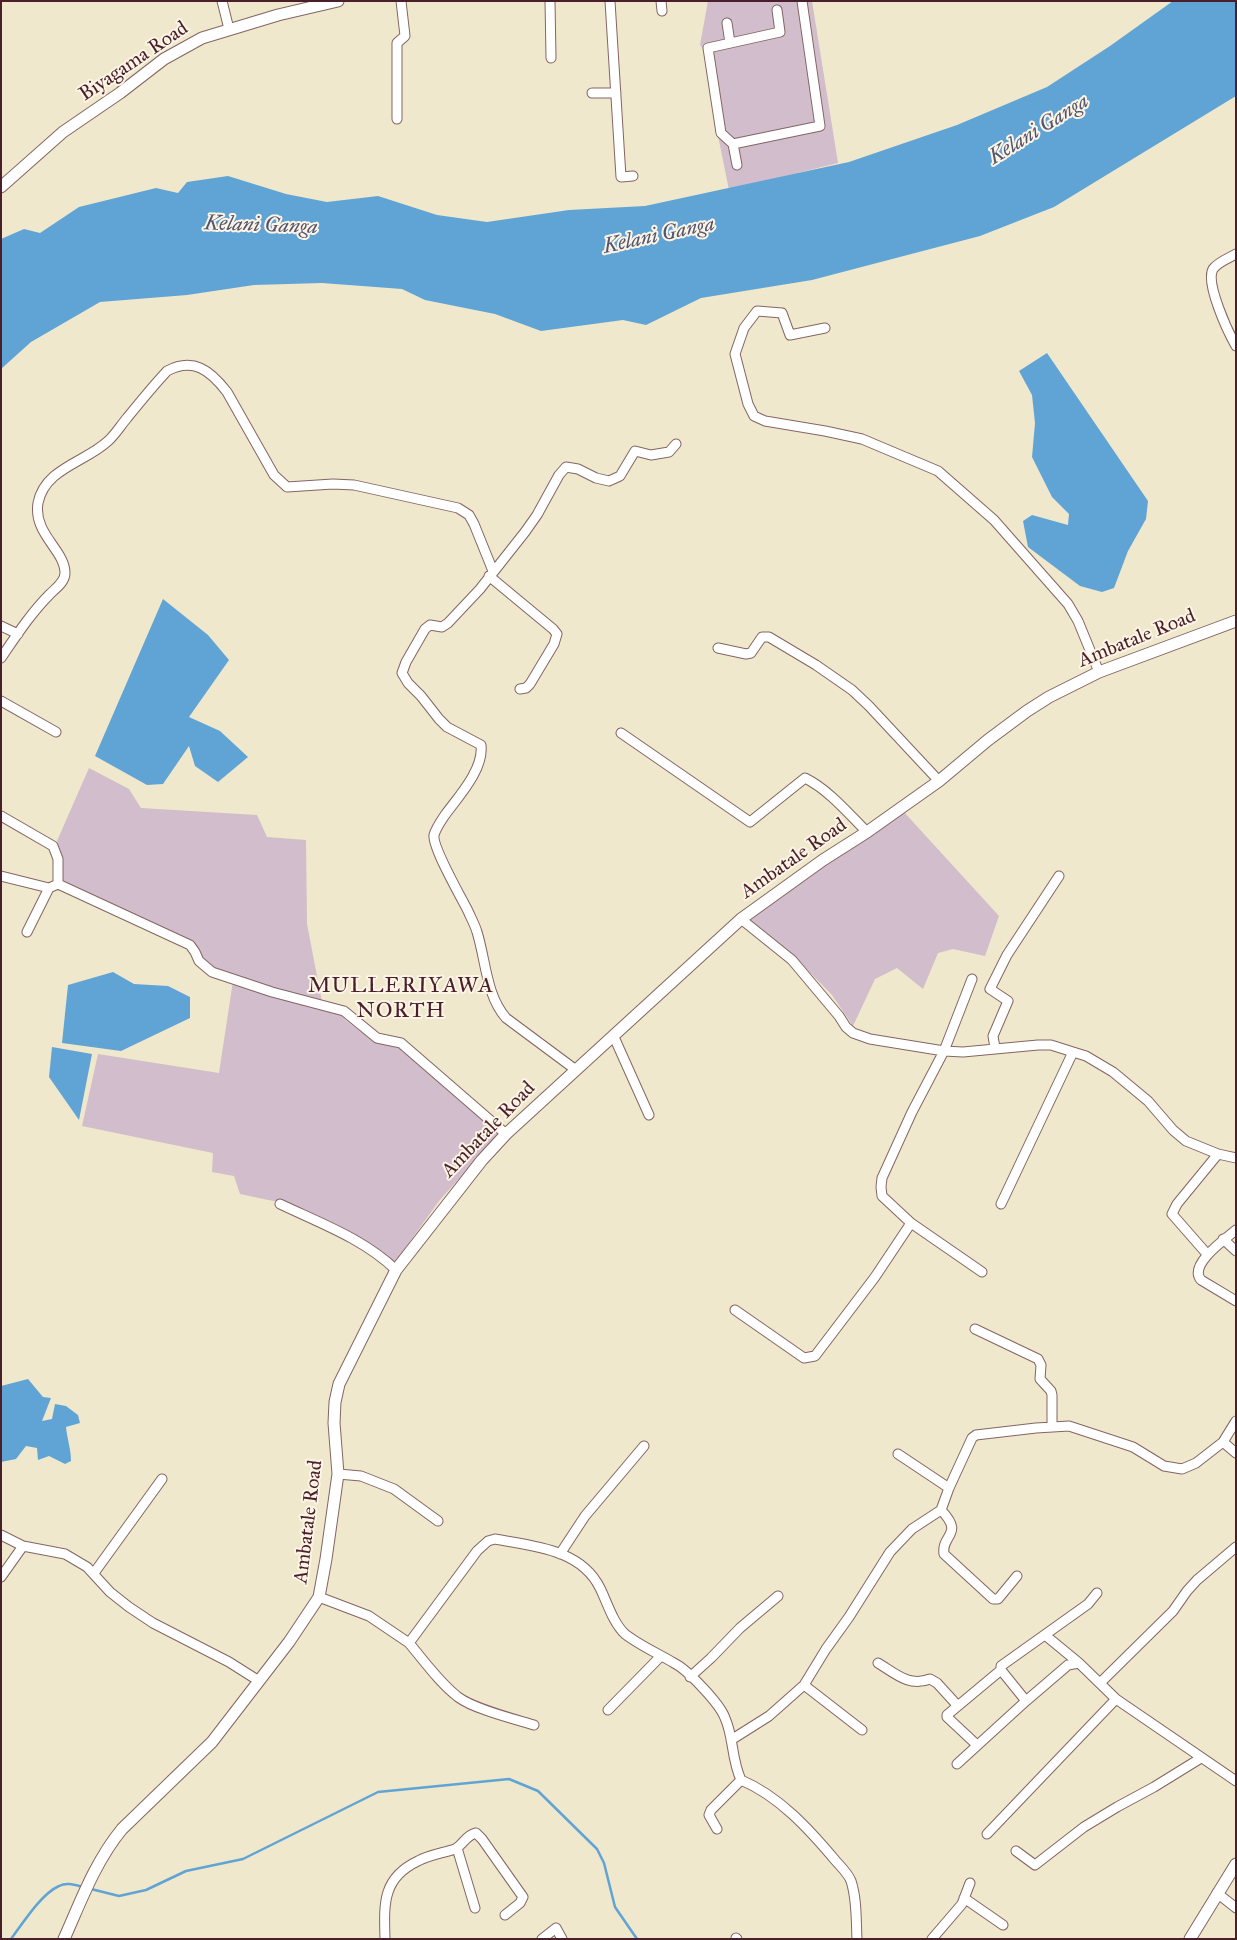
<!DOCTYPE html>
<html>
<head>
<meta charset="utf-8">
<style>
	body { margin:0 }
	#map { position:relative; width:1237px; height:1940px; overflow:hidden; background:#efe8cc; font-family:"IM FELL Great Primer",serif }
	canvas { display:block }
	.frame { position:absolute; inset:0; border:2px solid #4a1f2b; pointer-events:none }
</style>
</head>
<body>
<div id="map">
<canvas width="1237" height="1940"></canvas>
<div class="frame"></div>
</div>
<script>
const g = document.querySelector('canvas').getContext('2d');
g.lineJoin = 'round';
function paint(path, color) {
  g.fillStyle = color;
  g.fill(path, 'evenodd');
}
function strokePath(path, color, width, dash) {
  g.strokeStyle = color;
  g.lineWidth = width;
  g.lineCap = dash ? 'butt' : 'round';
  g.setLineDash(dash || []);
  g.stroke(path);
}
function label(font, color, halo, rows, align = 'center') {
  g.font = font + ' "IM FELL Great Primer",serif';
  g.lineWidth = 4;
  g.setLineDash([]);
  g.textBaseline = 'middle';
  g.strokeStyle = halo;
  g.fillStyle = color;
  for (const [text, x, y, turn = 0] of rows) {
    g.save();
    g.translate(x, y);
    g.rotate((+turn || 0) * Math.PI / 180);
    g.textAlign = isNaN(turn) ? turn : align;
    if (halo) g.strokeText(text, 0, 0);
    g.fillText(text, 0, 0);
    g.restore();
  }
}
const industrial = new Path2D(`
	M 708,1 L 812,1 L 838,163 L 729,190 L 714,116 L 711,60 L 700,45 Z
	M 89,768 L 129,789 L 141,808 L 257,815 L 267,837 L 306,840 L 307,924 L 322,1002 L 273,989 L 214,970 L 201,959 L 194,944 L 64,884 L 57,841 Z
	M 903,811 L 999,916 L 985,956 L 953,949 L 938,953 L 923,989 L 897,968 L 875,979 L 853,1026 L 832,995 L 791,953 L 767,937 L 748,920 Z
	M 233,981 L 342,1012 L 344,1019 L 373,1041 L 399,1048 L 500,1133 L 439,1201 L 393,1265 L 278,1202 L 240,1194 L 234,1176 L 212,1172 L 213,1153 L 82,1126 L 98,1054 L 219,1073 Z`);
const water = new Path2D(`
	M 1173,1 L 1236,1 L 1236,96 L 1054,207 L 980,236 L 812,280 L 701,298 L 646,325 L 623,320 L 541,331 L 495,314 L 425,300 L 402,289 L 322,283 L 254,285 L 187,295 L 100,302 L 31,342 L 1,369 L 1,239 L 24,229 L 40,233 L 79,207 L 156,188 L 178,193 L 187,182 L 228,176 L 286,194 L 327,202 L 378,196 L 437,215 L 487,222 L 569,210 L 645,206 L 849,162 L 957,125 L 1047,87 L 1110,46 Z
	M 1047,353 L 1148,501 L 1146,519 L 1128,551 L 1114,588 L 1102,592 L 1080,586 L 1028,547 L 1023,521 L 1032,515 L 1068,525 L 1069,514 L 1052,497 L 1032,457 L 1035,423 L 1032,395 L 1019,371 Z
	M 163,599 L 208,635 L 229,660 L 189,717 L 220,731 L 248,757 L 218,782 L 195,766 L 189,746 L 163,784 L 147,785 L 95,756 Z
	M 113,972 L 134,984 L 168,986 L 190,997 L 190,1018 L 121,1051 L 62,1043 L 68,985 Z
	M 52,1047 L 92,1054 L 79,1120 L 49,1077 Z
	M 28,1379 L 43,1397 L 51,1398 L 42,1421 L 52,1419 L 55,1404 L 66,1406 L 78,1415 L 80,1423 L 66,1427 C 67,1439 71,1448 71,1461 L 65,1464 L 49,1456 L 38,1460 L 37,1448 L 26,1446 L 16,1459 L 1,1462 L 1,1386 Z`);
const stream = new Path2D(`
	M 91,1889 L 119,1896 L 146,1890 L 186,1871 L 243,1859 L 378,1792 L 509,1779 L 538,1791 L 597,1849 L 604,1863 L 615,1907 L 637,1939
	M 11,1939 C 23,1923 41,1894 59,1886 C 67,1882 75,1885 83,1887`);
const minor = new Path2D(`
	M 222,1 L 229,29
	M 550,1 L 551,58
	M 610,1 L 621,177 L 633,176
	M 661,1 L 662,11
	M 777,10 L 780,32 L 708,48 L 721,133 L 733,144 L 820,126 L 802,1
	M 727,23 L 730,43
	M 592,93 L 616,93
	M 397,119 L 397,43 L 405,36 L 401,1
	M 733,144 L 737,165
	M 1236,254 C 1229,258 1218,262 1213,269 C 1205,283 1228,332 1236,346
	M 825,328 L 790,335 L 782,313 L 757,311 L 744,328 L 735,354 L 748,404 L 754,416 L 765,421 L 825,431 L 862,439 L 938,471 L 994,520 L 1068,604 L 1078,621 L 1099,672
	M 489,576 L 553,629 L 557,634 L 554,644 L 530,684 L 526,688 L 520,689
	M 1,626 L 18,634
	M 718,648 L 746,654 L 751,653 L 762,637 L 769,637 L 816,665 L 852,690 L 869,706 L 939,781
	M 1,658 C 16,636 31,613 50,594 C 56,588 65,582 65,573 C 65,550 33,534 38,503 C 45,468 86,462 108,441 C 115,435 121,425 127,418 C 140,402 153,386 167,371 C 193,357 210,370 227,392 L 274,475 L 287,487 L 333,484 L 354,485 L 458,508 L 469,515 L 474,524 L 493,571
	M 1,701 L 56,732
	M 621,733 L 750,822 L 805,778 C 829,790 848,813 867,832
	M 1,816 L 53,846 L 58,859 L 58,884
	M 1,876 L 49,888
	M 741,919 L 792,960 L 839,1016 L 846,1027 L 853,1033 L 870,1039 L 944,1051 L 963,1052 L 1038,1045 L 1051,1045 L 1073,1052 L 1086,1056 L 1113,1072 L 1148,1101 L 1173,1130 L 1186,1141 L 1218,1154 L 1236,1158
	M 27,932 L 49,888 L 58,884 L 190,945 L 195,952 L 199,961 L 212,972 L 272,992 L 344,1011 L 377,1038 L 401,1043 L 506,1134
	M 972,979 L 944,1051 L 912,1112 L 882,1178 L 881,1187 L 882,1196 L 911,1223 L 982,1272
	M 614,1037 L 649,1115
	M 995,1048 L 993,1036 L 1008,1001 L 990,989 L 1007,955 L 1059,876
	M 576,1070 L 506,1018 C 486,995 486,961 477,932 C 475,925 471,918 468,911 C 461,897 432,847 434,835 C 436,828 441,821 445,815 C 459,796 484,769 481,745 L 447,727 L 439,719 L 421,696 L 408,683 L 402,673 L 406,662 L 425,629 L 430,625 L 442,627 L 448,623 L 480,589 L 525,532 L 537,515 L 559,475 L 566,467 L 578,469 L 596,478 L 609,481 L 620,476 L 635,451 L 651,455 L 669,452 L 676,444
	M 280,1204 C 320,1223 364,1239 396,1270
	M 1001,1204 L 1073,1052
	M 1236,1230 C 1225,1239 1188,1265 1201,1280 L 1236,1301
	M 1223,1239 L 1236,1251
	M 1207,1254 L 1172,1214 L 1177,1204 L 1218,1154
	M 735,1310 L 804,1358 L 815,1356 L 875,1277 L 911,1223
	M 975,1329 L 1038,1359 L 1041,1365 L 1040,1379 L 1051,1391 L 1052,1395 L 1052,1427
	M 1236,1421 L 1223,1442 L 1236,1453
	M 898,1454 L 949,1488
	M 338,1474 L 361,1476 L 394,1489 L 438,1521
	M 941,1510 C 965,1535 941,1534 944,1554 L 993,1599 L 998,1599 L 1017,1576
	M 1,1535 L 23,1546 L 65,1554 L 87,1567 L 110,1592 L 129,1607 L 153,1623 L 229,1662 L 259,1681
	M 560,1554 L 585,1516 L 644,1446
	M 94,1573 L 162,1479
	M 1,1577 L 23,1546
	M 319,1597 L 369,1616 L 409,1643 L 477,1551 L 488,1541 L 495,1539 C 533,1546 581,1549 600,1588 C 607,1602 613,1623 625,1634 C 639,1645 659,1654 674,1663 C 688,1670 720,1704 725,1718 C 734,1738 731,1758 741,1780 C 779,1796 809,1829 835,1860 C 840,1866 848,1873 851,1881 C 857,1899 856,1920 857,1939
	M 1045,1635 L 1079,1663
	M 409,1643 C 425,1662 439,1682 458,1697 C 474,1709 514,1719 534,1725
	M 878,1663 C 896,1674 909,1687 930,1679 L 937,1683 L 957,1705
	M 1001,1670 L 1001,1666 L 1088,1604 L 1097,1593
	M 690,1677 L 711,1658 L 740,1628 L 778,1596
	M 1100,1683 L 1173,1611 L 1187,1591 L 1197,1580 L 1236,1547
	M 804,1685 L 862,1730
	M 608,1710 L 660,1657
	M 731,1740 L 769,1716 L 804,1685 L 826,1649 L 849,1617 L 890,1552 L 912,1529 L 941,1510 L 949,1488 L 972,1438 L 976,1435 L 1036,1428 L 1069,1426 L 1133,1447 L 1164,1466 L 1182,1469 L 1196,1463 L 1223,1442
	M 977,1745 L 947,1717 L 947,1715 L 1001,1670 L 1026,1701
	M 957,1764 L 1026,1701 L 1068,1665 L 1079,1663 L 1116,1699 L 1236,1781
	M 717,1829 L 709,1815 L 711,1810 L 741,1780
	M 987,1834 L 1116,1699
	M 457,1848 L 475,1908
	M 1016,1851 L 1035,1865 L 1084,1827 L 1117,1807 L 1154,1787 L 1201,1758
	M 1217,1893 L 1236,1908
	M 964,1898 L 1003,1925
	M 736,1938 L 737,1939
	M 385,1939 C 384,1904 382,1878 418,1861 C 429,1855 443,1853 455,1849 C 463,1845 466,1835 476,1833 L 482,1839 L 523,1897 L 520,1903 L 505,1915
	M 542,1939 L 556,1928 L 562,1939
	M 932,1939 L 962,1904 L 970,1883`);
const major = new Path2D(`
	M 1,187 L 63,132 L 120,93 L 164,59 L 202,38 L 278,15 L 338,1
	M 64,1939 C 81,1901 95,1862 122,1829 L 212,1742 L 289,1642 L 319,1597 L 326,1559 L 338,1474 L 334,1423 L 335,1402 L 339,1384 L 396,1270 L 482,1160 L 506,1134 L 741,919 L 823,860 L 867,832 L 939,781 L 988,740 L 1027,711 L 1049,697 L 1099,672 L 1236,621
	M 1190,1939 L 1236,1864`);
const streetNames = [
	["Biyagama Road",134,62,-34],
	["Ambatale Road",1137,639,-22],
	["Ambatale Road",794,859,-35],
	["Ambatale Road",489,1130,-46],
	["Ambatale Road",309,1522,-83]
];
const waterNames = [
	["Kelani Ganga",1039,130,-32],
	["Kelani Ganga",261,226,2],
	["Kelani Ganga",659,236,-12]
];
const quarterNames = [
	["MULLERIYAWA",401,987],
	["NORTH",401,1012]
];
paint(industrial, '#d1bdcb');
paint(water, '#60a4d5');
strokePath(stream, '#60a4d5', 2.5);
strokePath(minor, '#846563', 11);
strokePath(major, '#846563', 13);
strokePath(minor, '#fff', 9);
strokePath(major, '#fff', 11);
label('20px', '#4a1f2b', '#fcf5e5', streetNames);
label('italic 21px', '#53546f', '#fcf5e5', waterNames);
g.letterSpacing = '1px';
label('22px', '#4a1f2b', '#fcf5e5', quarterNames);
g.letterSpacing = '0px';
</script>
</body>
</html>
